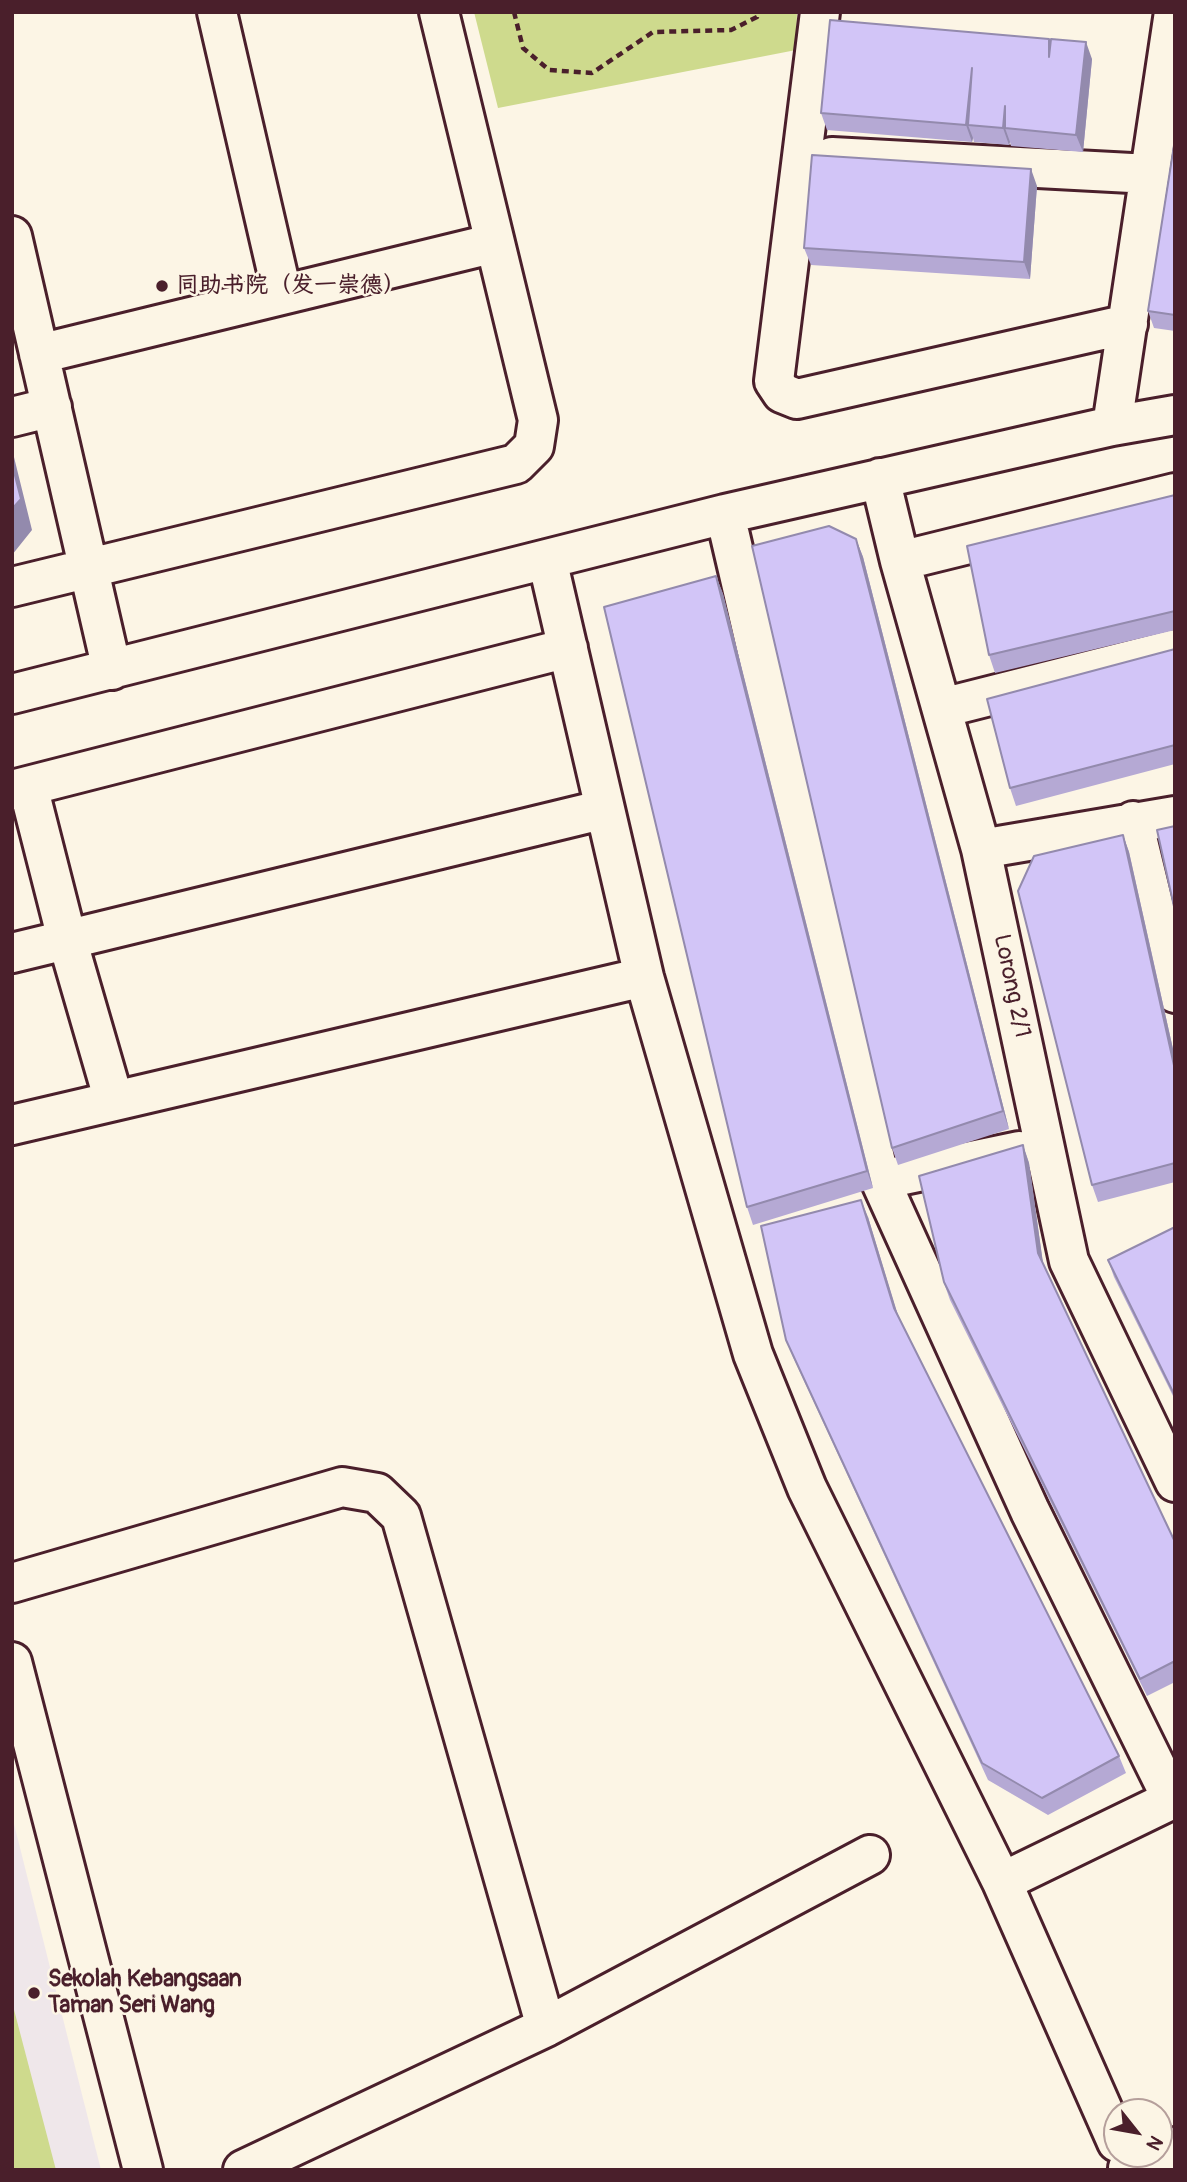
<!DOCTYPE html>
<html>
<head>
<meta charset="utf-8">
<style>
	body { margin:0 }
	#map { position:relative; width:1187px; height:2182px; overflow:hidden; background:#fcf5e5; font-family:Pangolin,sans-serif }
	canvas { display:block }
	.frame { position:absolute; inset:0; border:14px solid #4a1f2b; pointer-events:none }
	.north { position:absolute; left:1103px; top:2098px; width:70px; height:70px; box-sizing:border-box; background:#fcf5e5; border:2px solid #b59f9b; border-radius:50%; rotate:121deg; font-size:19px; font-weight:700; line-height:28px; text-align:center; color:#4a1f2b }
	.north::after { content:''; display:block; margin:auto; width:24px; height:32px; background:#4a1f2b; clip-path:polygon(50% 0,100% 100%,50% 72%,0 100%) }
</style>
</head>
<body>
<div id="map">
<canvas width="1187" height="2182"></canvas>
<div class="frame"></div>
<div class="north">N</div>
</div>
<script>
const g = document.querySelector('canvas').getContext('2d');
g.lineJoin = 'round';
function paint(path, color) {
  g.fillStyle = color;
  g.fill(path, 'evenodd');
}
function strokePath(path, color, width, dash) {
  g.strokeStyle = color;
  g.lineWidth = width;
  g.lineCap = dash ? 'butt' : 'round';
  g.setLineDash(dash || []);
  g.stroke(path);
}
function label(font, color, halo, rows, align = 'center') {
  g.font = font + ' Pangolin,"LXGW WenKai TC",sans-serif';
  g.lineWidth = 5;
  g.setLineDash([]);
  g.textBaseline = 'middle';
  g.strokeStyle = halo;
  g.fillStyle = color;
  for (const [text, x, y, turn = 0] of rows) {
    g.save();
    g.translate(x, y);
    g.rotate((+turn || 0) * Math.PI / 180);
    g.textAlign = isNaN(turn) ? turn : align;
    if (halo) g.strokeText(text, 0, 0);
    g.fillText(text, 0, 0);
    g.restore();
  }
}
const built = new Path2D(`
	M 12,1816 L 101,2170 L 12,2170 Z`);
const green = new Path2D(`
	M 474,12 L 797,12 L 796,50 L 498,108 Z
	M 12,2002 L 56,2170 L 12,2170 Z`);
const path = new Path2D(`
	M 514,12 L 523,48 L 549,70 L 592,73 L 653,32 L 731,30 L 757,17 L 758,12`);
const minor = new Path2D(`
	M 217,12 L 282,293
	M 820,12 L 774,381 L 782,393 L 797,399 L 1128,324
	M 832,157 L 1150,174
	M 12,236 L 112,670
	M 39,354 L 495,243
	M 12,417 L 52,407
	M 1112,426 L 1174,12
	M 880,478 L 900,561 L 981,849 L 1069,1261 L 1175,1482
	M 725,514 L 880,1180 L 1030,1511 L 1172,1799
	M 547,559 L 644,977 L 753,1354 L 807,1488 L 1002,1882 L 1117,2142
	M 900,561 L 1175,493
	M 12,587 L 516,464 L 534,446 L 538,420 L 439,12
	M 12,694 L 725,514 L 1112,426 L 1175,415
	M 942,708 L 1175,649
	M 28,786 L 67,939 L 114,1101
	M 12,790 L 568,648
	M 1133,821 L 1175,993
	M 981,849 L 1175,816
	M 12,953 L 605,809
	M 12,1125 L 644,977
	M 880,1180 L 1019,1151
	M 12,1583 L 342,1487 L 377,1493 L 401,1516 L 546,2027
	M 12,1662 L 143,2170
	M 1002,1882 L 1175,1798
	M 1128,2168 L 1175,2147
	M 243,2170 L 546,2027 L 870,1855`);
const wall = new Path2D(`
	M 1050,42 L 1092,59 L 1083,152 L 1011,146 L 1010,142 L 1009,145 L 974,142 L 973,138 L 972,142 L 827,130 L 821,113 Z
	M 1175,139 L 1175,331 L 1154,328 L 1148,311 Z
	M 1037,186 L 1030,279 L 811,265 L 804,248 Z
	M 1175,495 L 1175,630 L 995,673 L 989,655 Z
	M 856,539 L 863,557 L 1009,1129 L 898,1165 L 892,1148 Z
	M 716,576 L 723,594 L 873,1188 L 753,1225 L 747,1207 Z
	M 1175,649 L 1175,764 L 1016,806 L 1010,788 Z
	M 1123,835 L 1129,852 L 1175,1058 L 1175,1182 L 1098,1202 L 1092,1185 Z
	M 1023,1145 L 1029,1163 L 1043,1264 L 1175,1542 L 1175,1682 L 1147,1696 L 950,1300 L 944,1283 Z
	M 868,1217 L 897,1313 L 1119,1756 L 1126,1773 L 1048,1815 L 988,1780 L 793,1357 L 786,1340 Z
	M 1175,1227 L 1175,1400 L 1114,1277 L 1108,1260 Z`);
const shadedWall = new Path2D(`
	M 1086,42 L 1092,59 L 1083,152 L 1076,135 Z
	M 972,68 L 968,125 L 973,138 L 972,142 L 966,125 Z
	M 1005,106 L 1005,128 L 1010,142 L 1009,145 L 1003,128 Z
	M 1031,169 L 1037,186 L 1030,279 L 1024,262 Z
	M 12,449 L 32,530 L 12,555 Z
	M 856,539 L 863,557 L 1009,1129 L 1003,1111 Z
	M 716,576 L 723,594 L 873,1188 L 867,1171 Z
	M 1123,835 L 1129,852 L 1175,1058 L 1175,1070 Z
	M 1023,1145 L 1029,1163 L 1044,1270 L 1038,1253 Z
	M 861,1200 L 868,1217 L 901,1325 L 894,1308 Z`);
const building = new Path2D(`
	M 830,20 L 1049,39 L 1049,57 L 1051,39 L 1086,42 L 1076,135 L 1005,128 L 1005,106 L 1003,128 L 968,125 L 972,68 L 966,125 L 821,113 Z
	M 1175,139 L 1175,315 L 1148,311 Z
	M 812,155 L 1031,169 L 1024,262 L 804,248 Z
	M 12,464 L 21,499 L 12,509 Z
	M 1175,495 L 1175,611 L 989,655 L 967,546 Z
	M 829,526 L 856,539 L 1003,1111 L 892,1148 L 752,546 Z
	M 716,576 L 867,1171 L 747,1207 L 604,607 Z
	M 1175,649 L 1175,745 L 1010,788 L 987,699 Z
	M 1175,826 L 1175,911 L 1157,830 Z
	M 1123,835 L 1175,1070 L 1175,1163 L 1092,1185 L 1018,891 L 1034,856 Z
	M 1023,1145 L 1038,1253 L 1175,1542 L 1175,1661 L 1140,1679 L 944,1282 L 919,1176 Z
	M 861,1200 L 894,1308 L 1119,1756 L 1042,1798 L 982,1763 L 786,1340 L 761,1226 Z
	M 1175,1227 L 1175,1396 L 1108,1260 Z`);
const markers = [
	[162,286,7,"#4a1f2b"],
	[34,1993,7,"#4a1f2b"]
];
const poiNames = [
	["同助书院（发一崇德）",176,286],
	["Sekolah Kebangsaan",48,1980],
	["Taman Seri Wang",48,2006]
];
const streetNames = [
	["Lorong 2/1",1011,986,78]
];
paint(built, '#efe7ea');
paint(green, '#ceda8d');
strokePath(minor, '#4a1f2b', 44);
strokePath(path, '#4a1f2b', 4.5, [7, 5]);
strokePath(minor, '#fcf5e5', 38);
paint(wall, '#b5a9d4');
paint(shadedWall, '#938aad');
paint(building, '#d2c5f7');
strokePath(building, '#938aad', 2);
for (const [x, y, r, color] of markers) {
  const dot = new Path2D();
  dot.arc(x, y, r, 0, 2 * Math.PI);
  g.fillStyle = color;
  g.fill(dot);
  strokePath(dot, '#fcf5e5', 2.5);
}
label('bold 23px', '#4a1f2b', '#fcf5e5', poiNames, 'left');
label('23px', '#4a1f2b', '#fcf5e5', streetNames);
</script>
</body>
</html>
